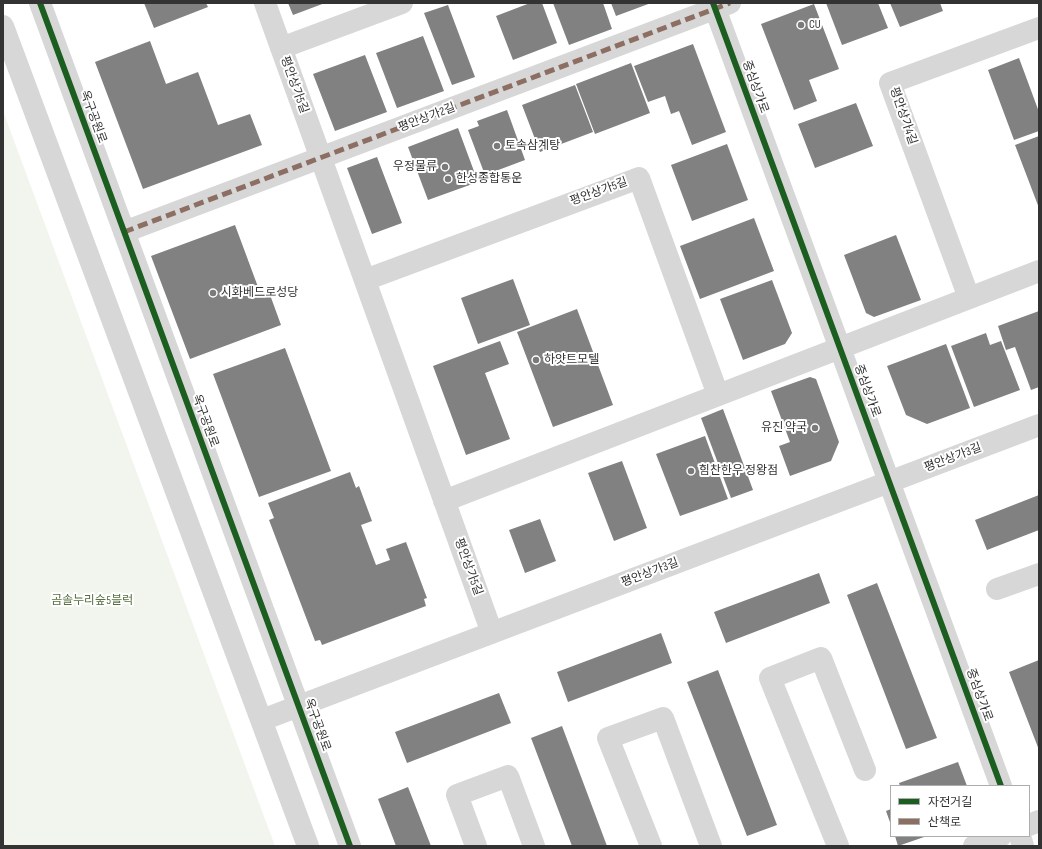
<!DOCTYPE html>
<html>
<head>
<meta charset="utf-8">
<style>
	body { margin:0 }
	#map { position:relative; width:1042px; height:849px; overflow:hidden; background:#fff; font-family:"Sofia Sans Condensed","Noto Sans KR",sans-serif }
	canvas { display:block }
	.frame { position:absolute; inset:0; border:4px solid #333; pointer-events:none }
	.legend { position:absolute; left:890px; top:785px; width:140px; height:52px; box-sizing:border-box; background:#fff; border:1px solid #adadad; margin:0; padding:5px 7px; list-style:none; font-size:12px; color:#333 }
	.legend li { display:flex; align-items:center; gap:8px; height:20px }
	.legend b { width:20px; border:1px solid #adadad }
</style>
</head>
<body>
<div id="map">
<canvas width="1042" height="849"></canvas>
<div class="frame"></div>
<ul class="legend">
<li><b style="height:5px;background:#1b5e20"></b>자전거길</li>
<li><b style="height:5px;background:#8d6e63"></b>산책로</li>
</ul>
</div>
<script>
const g = document.querySelector('canvas').getContext('2d');
g.lineJoin = 'round';
function paint(path, color) {
  g.fillStyle = color;
  g.fill(path, 'evenodd');
}
function strokePath(path, color, width, dash) {
  g.strokeStyle = color;
  g.lineWidth = width;
  g.lineCap = dash ? 'butt' : 'round';
  g.setLineDash(dash || []);
  g.stroke(path);
}
function label(font, color, halo, rows, align = 'center') {
  g.font = font + ' "Sofia Sans Condensed","Noto Sans KR",sans-serif';
  g.lineWidth = 4;
  g.setLineDash([]);
  g.textBaseline = 'middle';
  g.strokeStyle = halo;
  g.fillStyle = color;
  for (const [text, x, y, turn = 0] of rows) {
    g.save();
    g.translate(x, y);
    g.rotate((+turn || 0) * Math.PI / 180);
    g.textAlign = isNaN(turn) ? turn : align;
    if (halo) g.strokeText(text, 0, 0);
    g.fillText(text, 0, 0);
    g.restore();
  }
}
const green = new Path2D(`
	M 3,111 L 275,846 L 3,846 Z`);
const building = new Path2D(`
	M 144,3 L 206,3 L 208,7 L 154,28 Z
	M 288,3 L 325,3 L 293,15 Z
	M 530,3 L 542,3 L 557,43 L 513,60 L 496,16 Z
	M 553,3 L 603,3 L 612,29 L 569,45 Z
	M 611,3 L 651,3 L 616,16 Z
	M 826,3 L 878,3 L 888,28 L 842,45 Z
	M 890,3 L 940,3 L 943,11 L 900,27 Z
	M 814,4 L 839,69 L 809,80 L 817,101 L 794,110 L 761,24 Z
	M 448,5 L 475,77 L 452,85 L 424,13 Z
	M 423,36 L 444,91 L 397,108 L 376,53 Z
	M 150,41 L 166,84 L 198,72 L 218,125 L 250,114 L 262,145 L 143,189 L 95,62 Z
	M 693,44 L 726,132 L 692,145 L 679,111 L 671,114 L 665,96 L 648,102 L 634,66 Z
	M 365,55 L 387,112 L 335,131 L 313,74 Z
	M 1019,58 L 1039,112 L 1039,131 L 1014,140 L 988,70 Z
	M 631,63 L 650,113 L 595,134 L 576,84 Z
	M 575,85 L 593,132 L 540,152 L 522,105 Z
	M 856,103 L 873,146 L 815,168 L 798,124 Z
	M 507,110 L 525,160 L 485,175 L 468,130 L 479,126 L 477,121 Z
	M 458,128 L 478,182 L 428,200 L 408,147 Z
	M 1039,136 L 1039,208 L 1015,145 Z
	M 727,144 L 748,200 L 692,221 L 671,165 Z
	M 377,157 L 402,223 L 372,234 L 347,168 Z
	M 754,218 L 774,271 L 700,299 L 680,246 Z
	M 235,225 L 261,295 L 269,292 L 281,325 L 190,359 L 151,256 Z
	M 896,235 L 921,300 L 874,317 L 866,313 L 844,255 Z
	M 513,279 L 530,325 L 478,344 L 461,298 Z
	M 772,280 L 792,333 L 785,344 L 743,360 L 720,299 Z
	M 577,309 L 613,405 L 553,427 L 517,332 Z
	M 1039,311 L 1039,387 L 1031,390 L 1015,347 L 1006,350 L 998,326 Z
	M 986,333 L 990,345 L 1001,341 L 1020,390 L 974,407 L 951,346 Z
	M 500,341 L 509,364 L 485,373 L 510,439 L 466,455 L 433,366 Z
	M 946,344 L 970,408 L 927,424 L 906,415 L 887,366 Z
	M 285,348 L 331,471 L 259,497 L 213,374 Z
	M 810,377 L 816,379 L 839,442 L 831,461 L 790,476 L 779,446 L 790,442 L 771,391 Z
	M 723,409 L 753,490 L 731,498 L 701,418 Z
	M 705,436 L 728,499 L 680,516 L 656,454 Z
	M 622,461 L 647,528 L 614,541 L 588,473 Z
	M 350,472 L 356,488 L 359,486 L 372,521 L 361,525 L 376,565 L 390,560 L 386,549 L 406,542 L 427,598 L 424,599 L 426,606 L 322,645 L 320,640 L 315,641 L 269,520 L 274,518 L 268,503 Z
	M 1039,495 L 1039,530 L 987,550 L 975,520 Z
	M 540,519 L 556,561 L 525,573 L 509,530 Z
	M 819,573 L 830,603 L 726,643 L 714,612 Z
	M 877,583 L 937,738 L 906,749 L 847,595 Z
	M 661,633 L 672,663 L 568,702 L 557,672 Z
	M 1039,660 L 1039,750 L 1009,672 Z
	M 718,670 L 777,825 L 747,836 L 687,682 Z
	M 499,693 L 511,723 L 407,763 L 395,732 Z
	M 562,726 L 607,846 L 572,846 L 531,738 Z
	M 958,762 L 967,786 L 900,786 L 899,783 Z
	M 408,787 L 431,846 L 396,846 L 378,799 Z
	M 891,809 L 891,825 L 886,811 Z
	M 895,836 L 927,836 L 898,846 Z`);
const minor = new Path2D(`
	M 40,3 L 350,846
	M 265,3 L 492,633
	M 713,3 L 1001,786
	M 3,26 L 308,846
	M 281,48 L 402,3
	M 124,232 L 730,3
	M 365,280 L 639,178 L 718,395
	M 969,298 L 890,83 L 1039,28
	M 444,501 L 1039,271
	M 997,589 L 1039,574
	M 262,720 L 1039,425
	M 1029,825 L 1039,821
	M 1020,836 L 1023,846
	M 476,846 L 457,795 L 508,776 L 534,846
	M 651,846 L 608,738 L 663,718 L 711,846
	M 838,846 L 770,678 L 821,658 L 865,770
	M 974,846 L 1001,836`);
const quiet = new Path2D(`
	M 124,232 L 730,3`);
const cycleway = new Path2D(`
	M 40,3 L 350,846
	M 713,3 L 1001,786`);
const markers = [
	[801,25,4,"#7a7a7a"],
	[497,146,4,"#7a7a7a"],
	[445,167,4,"#7a7a7a"],
	[448,179,4,"#7a7a7a"],
	[213,293,4,"#7a7a7a"],
	[536,360,4,"#7a7a7a"],
	[815,428,4,"#7a7a7a"],
	[691,471,4,"#7a7a7a"]
];
const poiNames = [
	["CU",809,25],
	["토속삼계탕",505,146],
	["우정물류",437,167,"right"],
	["한성종합통운",456,179],
	["시화베드로성당",221,293],
	["하얏트모텔",544,360],
	["유진 약국",807,428,"right"],
	["힘찬한우 정왕점",699,471]
];
const streetNames = [
	["평안상가5길",294,85,70],
	["중심상가로",755,87,70],
	["평안상가4길",903,116,71],
	["옥구공원로",93,117,70],
	["평안상가2길",427,118,-21],
	["평안상가5길",599,192,-20],
	["중심상가로",867,391,70],
	["옥구공원로",205,421,70],
	["평안상가3길",953,458,-21],
	["평안상가5길",468,567,70],
	["평안상가3길",650,573,-21],
	["중심상가로",979,695,70],
	["옥구공원로",317,725,70]
];
const parkNames = [
	["곰솔누리숲5블럭",92,601]
];
paint(green, '#f1f5ed');
paint(building, '#818181');
strokePath(minor, '#d7d7d7', 22);
strokePath(quiet, '#8d6e63', 5, [10, 5]);
strokePath(cycleway, '#1b5e20', 6);
for (const [x, y, r, color] of markers) {
  const dot = new Path2D();
  dot.arc(x, y, r, 0, 2 * Math.PI);
  g.fillStyle = color;
  g.fill(dot);
  strokePath(dot, '#fff', 1.5);
}
label('12px', '#333', '#fff', poiNames, 'left');
label('12px', '#333', '#fff', streetNames);
label('12px', '#56703f', '#fff', parkNames);
</script>
</body>
</html>
